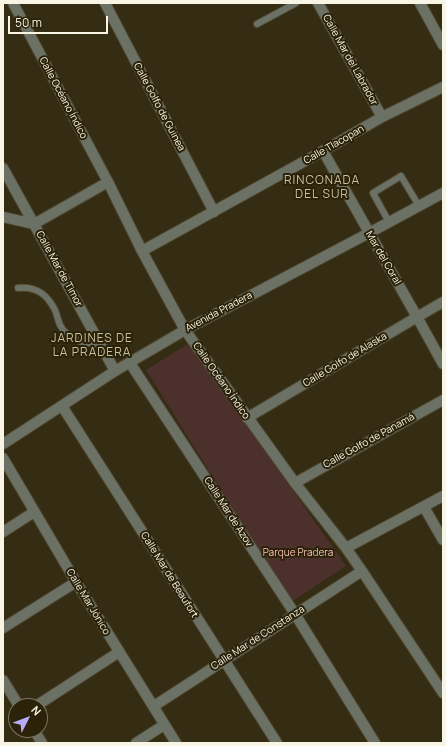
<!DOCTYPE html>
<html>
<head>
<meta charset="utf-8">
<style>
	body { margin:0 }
	#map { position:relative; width:446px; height:746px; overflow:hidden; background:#342c13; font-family:Manrope,sans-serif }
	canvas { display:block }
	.frame { position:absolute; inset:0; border:4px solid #f9f5e5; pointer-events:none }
	.north { position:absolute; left:8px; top:698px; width:40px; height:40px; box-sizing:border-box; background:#2a2209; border:1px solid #7d7661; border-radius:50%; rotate:48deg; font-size:11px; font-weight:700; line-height:16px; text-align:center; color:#f9f5e5 }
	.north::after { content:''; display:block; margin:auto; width:14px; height:18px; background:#b8abf7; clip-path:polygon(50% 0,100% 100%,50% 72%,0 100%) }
	.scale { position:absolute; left:8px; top:16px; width:100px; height:18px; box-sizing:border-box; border:2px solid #f9f5e5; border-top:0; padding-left:5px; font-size:12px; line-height:14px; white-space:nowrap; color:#f9f5e5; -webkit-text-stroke:3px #2a2209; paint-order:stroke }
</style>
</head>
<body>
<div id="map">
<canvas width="446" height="746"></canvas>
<div class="frame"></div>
<div class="north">N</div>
<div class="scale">50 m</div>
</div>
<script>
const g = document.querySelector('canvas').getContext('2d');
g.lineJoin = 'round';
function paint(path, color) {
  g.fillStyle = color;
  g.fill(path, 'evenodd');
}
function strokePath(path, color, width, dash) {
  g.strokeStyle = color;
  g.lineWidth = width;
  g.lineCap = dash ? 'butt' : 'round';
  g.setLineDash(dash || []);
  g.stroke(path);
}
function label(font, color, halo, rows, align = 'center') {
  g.font = font + ' Manrope,sans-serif';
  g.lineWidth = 4;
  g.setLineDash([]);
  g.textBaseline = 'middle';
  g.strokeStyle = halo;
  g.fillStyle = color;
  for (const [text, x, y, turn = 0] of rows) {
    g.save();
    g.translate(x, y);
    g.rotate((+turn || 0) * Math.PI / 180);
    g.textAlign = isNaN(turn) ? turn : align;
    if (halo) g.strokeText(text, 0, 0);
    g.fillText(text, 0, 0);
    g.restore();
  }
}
const green = new Path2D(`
	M 189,343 L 346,566 L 291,602 L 146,370 Z`);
const service = new Path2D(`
	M 257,24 L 296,3
	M 389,222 L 373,193 L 401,176 L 419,206
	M 18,288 C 36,286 47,294 55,310 C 57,315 58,320 60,325 C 64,333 73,339 81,342 C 87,344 94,343 100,344`);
const pedestrian = new Path2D(`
	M 323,151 L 417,317 L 443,364`);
const minor = new Path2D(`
	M 13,3 L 108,182 L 142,251 L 185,330 L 295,483 L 346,548 L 362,571 L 443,693
	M 105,3 L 214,212
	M 318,3 L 382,117
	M 420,3 L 443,45
	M 3,168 L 115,371
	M 3,217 L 34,224 L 108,182
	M 142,251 L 323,151 L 382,117 L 443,87
	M 130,363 L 295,614 L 375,743
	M 62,406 L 277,743
	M 247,418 L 417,317 L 443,302
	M 3,458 L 76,582 L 176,743
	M 295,483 L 443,400
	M 424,507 L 443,540
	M 3,532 L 34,512
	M 346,548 L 443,496
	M 3,628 L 76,582
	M 3,680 L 19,706
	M 36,706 L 119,652
	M 154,706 L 362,571
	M 34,730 L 42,743
	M 136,743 L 164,725`);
const tertiary = new Path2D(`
	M 3,444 L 115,371 L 185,330 L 369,233 L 443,193`);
const streetNames = [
	["Calle Mar del Labrador",350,60,61],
	["Calle Océano Índico",63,98,62],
	["Calle Golfo de Guinea",159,107,62],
	["Calle Tlacopan",334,145,-30],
	["Mar del Coral",383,258,60],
	["Calle Mar de Timor",59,269,61],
	["Avenida Pradera",219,312,-28],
	["Calle Golfo de Alaska",345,360,-31],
	["Calle Océano Índico",221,381,55],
	["Calle Golfo de Panamá",369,441,-29],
	["Calle Mar de Azov",228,512,57],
	["Calle Mar de Beaufort",169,575,58],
	["Calle Mar Jónico",88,602,59],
	["Calle Mar de Constanza",258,638,-33]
];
const parkNames = [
	["Parque Pradera",298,553]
];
const quarterNames = [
	["RINCONADA",322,181],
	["DEL SUR",322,195],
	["JARDINES DE",92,339],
	["LA PRADERA",92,353]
];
paint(green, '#4c302c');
strokePath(service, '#504830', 8);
strokePath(pedestrian, '#504830', 12);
strokePath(minor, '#504830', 12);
strokePath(tertiary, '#504830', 12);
strokePath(service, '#6c7165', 6);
strokePath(pedestrian, '#6c7165', 10);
strokePath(minor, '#6c7165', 10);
strokePath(tertiary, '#6c7165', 10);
label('10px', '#f9f5e5', '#2a2209', streetNames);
label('10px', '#f7c0b8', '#2a2209', parkNames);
g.letterSpacing = '1px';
label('12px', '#c9c0a2', '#2a2209', quarterNames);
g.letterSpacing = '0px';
</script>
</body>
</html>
